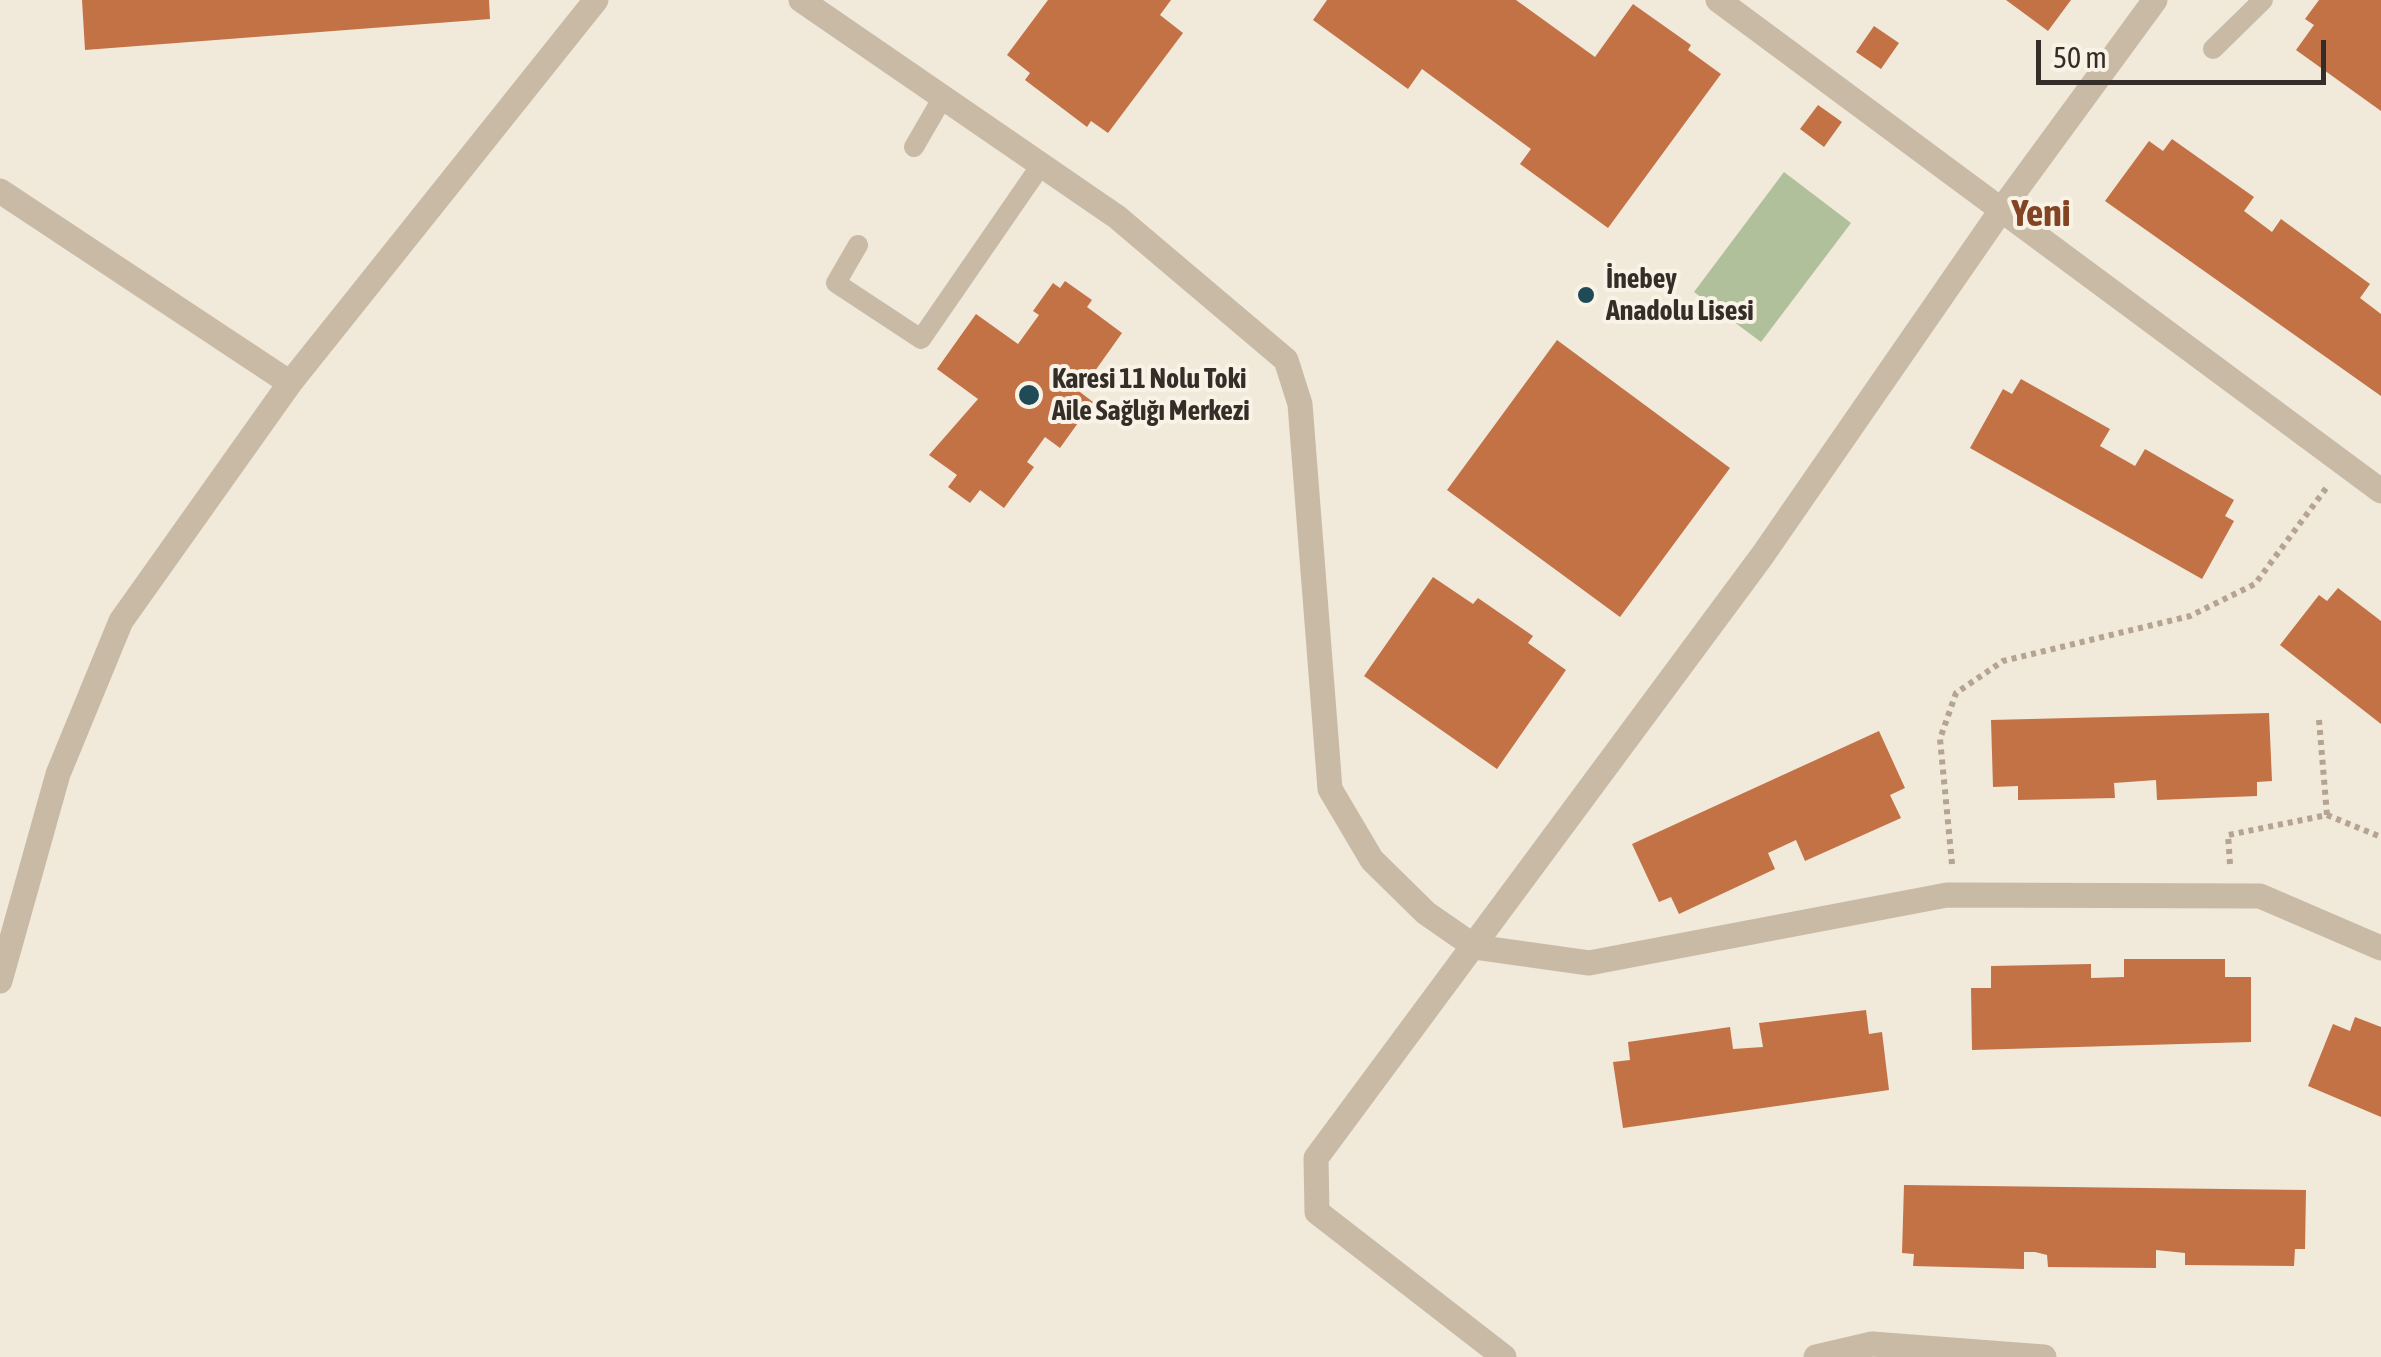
<!DOCTYPE html>
<html>
<head>
<meta charset="utf-8">
<style>
	body { margin:0 }
	#map { position:relative; width:2381px; height:1357px; overflow:hidden; background:#f1e9da; font-family:"Asap Condensed",sans-serif }
	canvas { display:block }
	.scale { position:absolute; left:2036px; top:40px; width:290px; height:45px; box-sizing:border-box; border:5px solid #352d27; border-top:0; padding-left:12px; font-size:30px; line-height:35px; white-space:nowrap; color:#352d27; -webkit-text-stroke:8px #f9f2e6; paint-order:stroke }
</style>
</head>
<body>
<div id="map">
<canvas width="2381" height="1357"></canvas>
<div class="scale">50 m</div>
</div>
<script>
const g = document.querySelector('canvas').getContext('2d');
g.lineJoin = 'round';
function paint(path, color) {
  g.fillStyle = color;
  g.fill(path, 'evenodd');
}
function strokePath(path, color, width, dash) {
  g.strokeStyle = color;
  g.lineWidth = width;
  g.lineCap = dash ? 'butt' : 'round';
  g.setLineDash(dash || []);
  g.stroke(path);
}
function label(font, color, halo, rows, align = 'center') {
  g.font = font + ' "Asap Condensed",sans-serif';
  g.lineWidth = 8;
  g.setLineDash([]);
  g.textBaseline = 'middle';
  g.strokeStyle = halo;
  g.fillStyle = color;
  for (const [text, x, y, turn = 0] of rows) {
    g.save();
    g.translate(x, y);
    g.rotate((+turn || 0) * Math.PI / 180);
    g.textAlign = isNaN(turn) ? turn : align;
    if (halo) g.strokeText(text, 0, 0);
    g.fillText(text, 0, 0);
    g.restore();
  }
}
const green = new Path2D(`
	M 1784,172 L 1851,223 L 1761,342 L 1694,292 Z`);
const building = new Path2D(`
	M 82,0 L 489,0 L 490,19 L 85,50 Z
	M 1048,0 L 1171,0 L 1160,15 L 1183,33 L 1108,133 L 1091,121 L 1087,127 L 1025,80 L 1030,73 L 1007,55 Z
	M 1327,0 L 1516,0 L 1595,57 L 1633,4 L 1691,45 L 1688,50 L 1721,74 L 1608,228 L 1520,164 L 1531,149 L 1422,69 L 1408,89 L 1313,20 Z
	M 2006,0 L 2071,0 L 2048,31 Z
	M 2319,0 L 2381,0 L 2381,111 L 2296,50 L 2314,25 L 2305,19 Z
	M 1874,26 L 1899,43 L 1881,69 L 1856,52 Z
	M 1818,105 L 1842,122 L 1824,147 L 1800,129 Z
	M 2172,139 L 2254,197 L 2244,211 L 2272,232 L 2281,219 L 2370,284 L 2360,298 L 2381,314 L 2381,396 L 2105,201 L 2149,141 L 2163,151 Z
	M 1065,281 L 1092,300 L 1087,307 L 1122,333 L 1080,392 L 1093,402 L 1060,448 L 1045,437 L 1027,462 L 1034,467 L 1004,508 L 980,490 L 970,503 L 948,487 L 957,475 L 929,455 L 978,399 L 937,369 L 976,314 L 1018,344 L 1039,315 L 1033,311 L 1053,283 L 1060,288 Z
	M 1557,340 L 1730,468 L 1620,617 L 1447,490 Z
	M 2021,379 L 2110,429 L 2100,446 L 2135,466 L 2145,449 L 2234,500 L 2225,516 L 2234,521 L 2202,579 L 1970,448 L 2003,389 L 2012,394 Z
	M 1433,577 L 1473,604 L 1478,598 L 1533,636 L 1528,643 L 1566,670 L 1497,769 L 1364,676 Z
	M 2338,588 L 2381,621 L 2381,724 L 2280,645 L 2319,595 L 2327,601 Z
	M 2269,713 L 2272,781 L 2257,782 L 2257,796 L 2157,800 L 2156,780 L 2114,783 L 2115,798 L 2018,800 L 2018,786 L 1993,787 L 1991,720 Z
	M 1879,731 L 1905,788 L 1890,795 L 1901,818 L 1805,861 L 1796,840 L 1768,853 L 1775,869 L 1679,914 L 1671,897 L 1659,902 L 1632,844 Z
	M 2124,959 L 2225,959 L 2225,977 L 2251,977 L 2251,1042 L 1972,1050 L 1971,988 L 1991,988 L 1991,966 L 2091,964 L 2091,978 L 2124,977 Z
	M 1866,1010 L 1869,1034 L 1882,1032 L 1889,1090 L 1623,1128 L 1613,1062 L 1630,1060 L 1628,1042 L 1730,1027 L 1733,1049 L 1763,1047 L 1759,1023 Z
	M 2355,1017 L 2381,1027 L 2381,1117 L 2308,1086 L 2333,1024 L 2350,1031 Z
	M 1904,1185 L 2306,1190 L 2305,1249 L 2295,1249 L 2294,1266 L 2185,1265 L 2185,1253 L 2156,1250 L 2156,1268 L 2048,1267 L 2047,1255 L 2035,1252 L 2024,1252 L 2024,1269 L 1913,1266 L 1914,1254 L 1902,1253 Z`);
const path = new Path2D(`
	M 2319,720 L 2327,815
	M 1952,864 L 1940,739 L 1956,693 L 2003,661 L 2190,616 L 2255,584 L 2327,487
	M 2230,864 L 2228,835 L 2327,815 L 2381,837`);
const lane = new Path2D(`
	M 2213,49 L 2263,0
	M 914,147 L 943,97
	M 858,245 L 836,283 L 921,339 L 1041,165`);
const street = new Path2D(`
	M 801,0 L 1117,217 L 1286,360 L 1300,404 L 1330,789 L 1372,860 L 1426,913 L 1475,947 L 1589,963 L 1947,895 L 2260,896 L 2381,948
	M 1718,0 L 2381,491
	M 0,191 L 290,383
	M 0,981 L 58,774 L 121,621 L 290,383 L 596,0
	M 1504,1357 L 1317,1212 L 1316,1158 L 1762,556 L 2002,209 L 2155,0
	M 1816,1357 L 1872,1344 L 2044,1357`);
const markers = [
	[1586,295,10,"#1e4b56"],
	[1029,395,12,"#1e4b56"]
];
const poiNames = [
	["İnebey",1606,279],
	["Anadolu Lisesi",1606,311],
	["Karesi 11 Nolu Toki",1052,379],
	["Aile Sağlığı Merkezi",1052,411]
];
const districtNames = [
	["Yeni",2041,214]
];
paint(green, '#afc09b');
paint(building, '#c37246');
strokePath(path, '#b4a491', 6, [5, 5]);
strokePath(lane, '#c9baa6', 20);
strokePath(street, '#c9baa6', 25);
for (const [x, y, r, color] of markers) {
  const dot = new Path2D();
  dot.arc(x, y, r, 0, 2 * Math.PI);
  g.fillStyle = color;
  g.fill(dot);
  strokePath(dot, '#f9f2e6', 4);
}
label('bold 28px', '#352d27', '#f9f2e6', poiNames, 'left');
label('bold 38px', '#824422', '#f9f2e6', districtNames);
</script>
</body>
</html>
